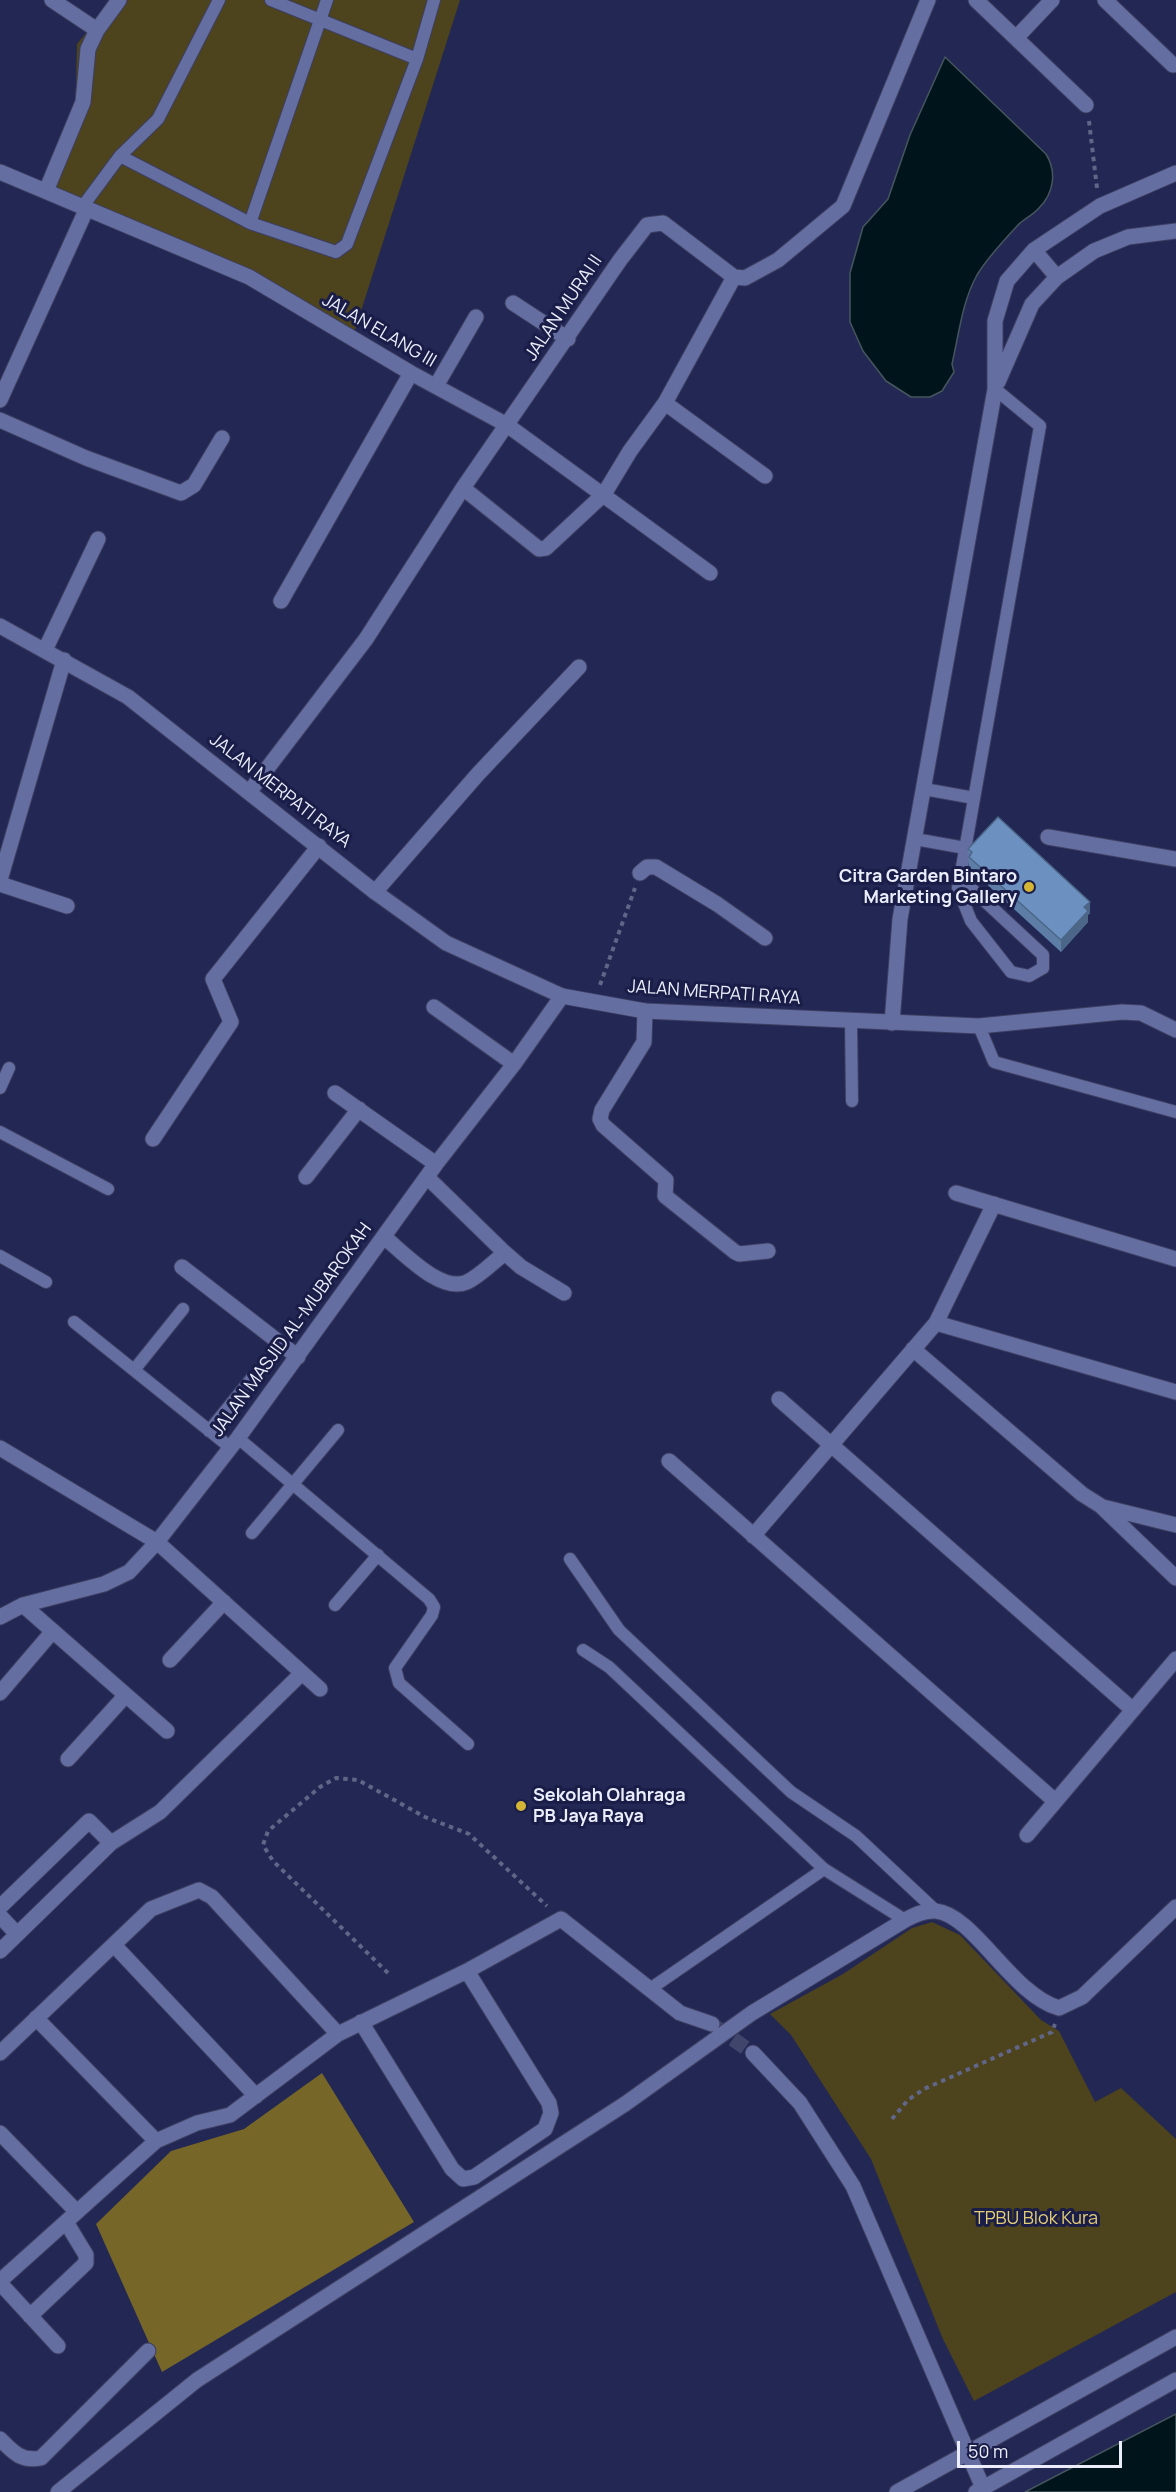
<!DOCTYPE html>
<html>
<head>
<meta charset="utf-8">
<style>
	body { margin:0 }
	#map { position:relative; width:1176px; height:2492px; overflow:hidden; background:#222753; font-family:Manrope,sans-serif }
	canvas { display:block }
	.scale { position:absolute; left:957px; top:2441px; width:165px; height:27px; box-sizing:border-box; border:3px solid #ebeefa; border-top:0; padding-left:8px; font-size:18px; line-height:21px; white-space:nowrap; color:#ebeefa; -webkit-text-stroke:4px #191d48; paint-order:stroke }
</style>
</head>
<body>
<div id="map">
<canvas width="1176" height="2492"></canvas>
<div class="scale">50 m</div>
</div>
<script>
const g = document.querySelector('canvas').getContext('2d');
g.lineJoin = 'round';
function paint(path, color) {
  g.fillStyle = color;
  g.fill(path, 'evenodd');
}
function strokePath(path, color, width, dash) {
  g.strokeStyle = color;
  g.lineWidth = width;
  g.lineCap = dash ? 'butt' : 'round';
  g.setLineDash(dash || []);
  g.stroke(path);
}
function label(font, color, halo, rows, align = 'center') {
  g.font = font + ' Manrope,sans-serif';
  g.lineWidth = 6;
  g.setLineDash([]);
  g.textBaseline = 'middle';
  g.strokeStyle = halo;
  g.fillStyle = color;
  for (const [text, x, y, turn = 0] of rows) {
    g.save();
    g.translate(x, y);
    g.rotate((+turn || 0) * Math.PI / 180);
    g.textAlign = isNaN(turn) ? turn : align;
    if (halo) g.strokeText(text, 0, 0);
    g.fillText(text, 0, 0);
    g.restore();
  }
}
const green = new Path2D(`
	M 113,0 L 460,0 L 355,330 L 52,189 L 75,118 L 77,44 Z
	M 932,1922 L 960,1935 L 1041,2020 L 1059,2031 L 1095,2102 L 1121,2088 L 1176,2139 L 1176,2292 L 974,2401 L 942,2337 L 871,2159 L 791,2035 L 770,2014 L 843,1974 L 912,1928 Z`);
const forest = new Path2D(`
	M 322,2073 L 414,2222 L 162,2372 L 96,2224 L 171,2151 L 244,2129 Z`);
const water = new Path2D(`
	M 945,57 L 1046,154 C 1057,172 1054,193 1039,208 C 1033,215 1024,219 1018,225 C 1004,240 987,258 977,275 C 962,302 959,334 952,364 L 954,372 L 942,391 L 930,397 L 911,397 L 886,381 L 863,351 L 850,322 L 850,273 L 863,227 L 888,199 L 910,135 Z
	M 1176,2414 L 1176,2492 L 1025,2492 Z`);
const minorTunnel = new Path2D(`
	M 714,2026 L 753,2053`);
const path = new Path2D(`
	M 1089,121 L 1097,188
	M 600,985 L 635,888
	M 388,1973 L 273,1861 L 263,1845 L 268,1831 L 320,1787 L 336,1778 L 358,1780 L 425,1817 L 469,1834 L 547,1906
	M 892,2119 L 908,2100 L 924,2089 L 1052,2032 L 1055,2024`);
const service = new Path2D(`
	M 271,0 L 417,59
	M 120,156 L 250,223 L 336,252 L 347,244 L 417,59 L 434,0
	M 83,206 L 120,156 L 158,119 L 219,0
	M 250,223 L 327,0
	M 924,789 L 974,798
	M 915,839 L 965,848
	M 960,878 L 1043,955 L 1043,968 L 1029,976 L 1011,972 L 971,921 L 958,888 L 960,878 L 1040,426 L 995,389
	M 851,1021 L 852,1101
	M 979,1026 L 994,1062 L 1176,1112
	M 0,1088 L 9,1068
	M 0,1132 L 108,1189
	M 0,1256 L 46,1282
	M 74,1322 L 231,1448
	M 134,1370 L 183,1309
	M 209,1431 L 252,1378
	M 238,1438 L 429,1599 L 434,1607 L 432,1615 L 395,1668 L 399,1683 L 468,1744
	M 252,1533 L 338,1430
	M 570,1559 L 619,1630 L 791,1792 L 856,1836 L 936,1911
	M 335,1605 L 378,1555
	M 583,1650 L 609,1667 L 824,1869 L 905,1920
	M 650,1989 L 824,1869`);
const minor = new Path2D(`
	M 976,0 L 1086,105
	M 1105,0 L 1173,65
	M 97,30 L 119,0
	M 1016,38 L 1052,0
	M 0,172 L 249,277 L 411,373 L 507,425 L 710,573
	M 46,191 L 83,102 L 88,49 L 97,30 L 52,0
	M 1034,250 L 1057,277
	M 513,303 L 568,339
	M 998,382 L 1032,304 L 1057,277 L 1094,251 L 1128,237 L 1176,231
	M 436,386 L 476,317
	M 0,400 L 87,208
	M 665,403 L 765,476
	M 0,420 L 86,458 L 181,493 L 194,485 L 222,438
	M 463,488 L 539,549 L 546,548 L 604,494 L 630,451 L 665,403 L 734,277
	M 281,601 L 411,373
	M 45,650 L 98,539
	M 250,791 L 366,639 L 463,488 L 620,260 L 647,225 L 663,223 L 734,277 L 745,278 L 778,260 L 843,206 L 928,0
	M 1048,837 L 1176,859
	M 640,873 L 647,867 L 656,867 L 717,904 L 765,938
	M 0,880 L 64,660
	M 0,884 L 67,906
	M 375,892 L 478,774 L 579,667
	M 434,1007 L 514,1064
	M 645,1011 L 644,1042 L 602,1110 L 600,1119 L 603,1125 L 666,1180 L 665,1196 L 735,1252 L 739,1254 L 768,1251
	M 892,1023 L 900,919 L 995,389 L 995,321 L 1007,281 L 1034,250 L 1100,206 L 1176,173
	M 335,1093 L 436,1164
	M 153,1139 L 231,1022 L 213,979 L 319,846
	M 306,1177 L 359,1109
	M 427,1177 L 505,1253
	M 956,1193 L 1176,1259
	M 384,1237 C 403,1252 441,1294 467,1282 C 480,1276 493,1262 505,1253 L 521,1267 L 564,1293
	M 182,1267 L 298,1357
	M 936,1323 L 1176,1392
	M 913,1349 L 1082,1494 L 1101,1506 L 1176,1578
	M 779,1399 L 1133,1710
	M 0,1448 L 157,1542 L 320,1689
	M 669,1461 L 1055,1801
	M 1103,1507 L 1176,1525
	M 753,1536 L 936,1323 L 994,1204
	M 23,1605 L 167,1731
	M 0,1617 L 23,1605 L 104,1584 L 129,1572 L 157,1542 L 238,1438 L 436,1164 L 514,1064 L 562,996
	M 170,1660 L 224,1602
	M 0,1693 L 53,1631
	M 68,1759 L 126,1695
	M 1027,1835 L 1176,1659
	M 0,1907 L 89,1821 L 111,1843
	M 0,1916 L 17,1934
	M 114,1945 L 256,2096
	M 0,1951 L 111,1843 L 160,1812 L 302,1673
	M 36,2018 L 156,2141
	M 361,2022 L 452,2169 L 463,2179 L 474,2177 L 545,2129 L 551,2113 L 549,2103 L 467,1971
	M 0,2053 L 151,1909 L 199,1890 L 212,1897 L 338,2034
	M 753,2053 L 800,2103 L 853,2186 L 983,2488
	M 0,2133 L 77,2212
	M 0,2281 L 156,2141 L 197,2123 L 230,2115 L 338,2034 L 467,1971 L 561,1919 L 680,2013 L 712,2024
	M 0,2283 L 58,2346
	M 30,2316 L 86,2263 L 86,2255 L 66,2222
	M 0,2439 C 13,2452 21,2462 41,2458 L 148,2351
	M 58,2492 L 197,2380 L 625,2104 L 752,2013 L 905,1920 C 914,1915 924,1910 936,1911 C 974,1915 1012,1995 1059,2008 L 1082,1997 L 1176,1907`);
const tertiary = new Path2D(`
	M 897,2492 L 1176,2337
	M 976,2492 L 1176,2380`);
const secondary = new Path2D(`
	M 0,626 L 128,697 L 375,892 L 446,943 L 562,996 L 645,1011 L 979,1026 L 1122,1012 L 1141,1013 L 1176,1030`);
const wall = new Path2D(`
	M 968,849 L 1090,913 L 1088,915 L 1088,922 L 1061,952 L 969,868 Z`);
const shadedWall = new Path2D(`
	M 1090,902 L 1090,913 L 1088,915 L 1088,922 L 1061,952 L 1061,940 L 1084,907 Z`);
const building = new Path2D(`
	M 998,817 L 1090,902 L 1084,907 L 1088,911 L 1061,940 L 969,857 L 972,852 L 968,849 Z`);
const markers = [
	[1029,887,6,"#d4b535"],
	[521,1806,6,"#d4b535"]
];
const streetNames = [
	["JALAN MURAI II",564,308,-56],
	["JALAN ELANG III",379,331,30],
	["JALAN MERPATI RAYA",280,791,38],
	["JALAN MERPATI RAYA",714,993,4],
	["JALAN MASJID AL-MUBAROKAH",292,1330,-54]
];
const poiNames = [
	["Citra Garden Bintaro",1017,877],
	["Marketing Gallery",1017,898],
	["Sekolah Olahraga",533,1796,"left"],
	["PB Jaya Raya",533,1817,"left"]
];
const parkNames = [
	["TPBU Blok Kura",1036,2219]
];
paint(green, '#4d431d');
paint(forest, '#766628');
paint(water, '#00151b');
strokePath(water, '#46565e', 1.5);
strokePath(minorTunnel, '#40456c', 15, [15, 8]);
strokePath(service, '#3d3f62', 14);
strokePath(minor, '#3d3f62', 17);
strokePath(tertiary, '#3d3f62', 17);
strokePath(secondary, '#3d3f62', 17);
strokePath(path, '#616688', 4, [4.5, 4.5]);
strokePath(service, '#646ea0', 12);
strokePath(minor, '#646ea0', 15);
strokePath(tertiary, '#646ea0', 15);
strokePath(secondary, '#646ea0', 15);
paint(wall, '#5d7da6');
paint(shadedWall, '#4c6687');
paint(building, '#6c91c1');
strokePath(building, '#4c6687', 1.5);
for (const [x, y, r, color] of markers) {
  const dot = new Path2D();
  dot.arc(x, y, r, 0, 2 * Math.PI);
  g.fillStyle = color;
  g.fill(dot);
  strokePath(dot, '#191d48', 2);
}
label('18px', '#ebeefa', '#191d48', streetNames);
label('bold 18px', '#ebeefa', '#191d48', poiNames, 'right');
label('18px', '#e6ce75', '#191d48', parkNames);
</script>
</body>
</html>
